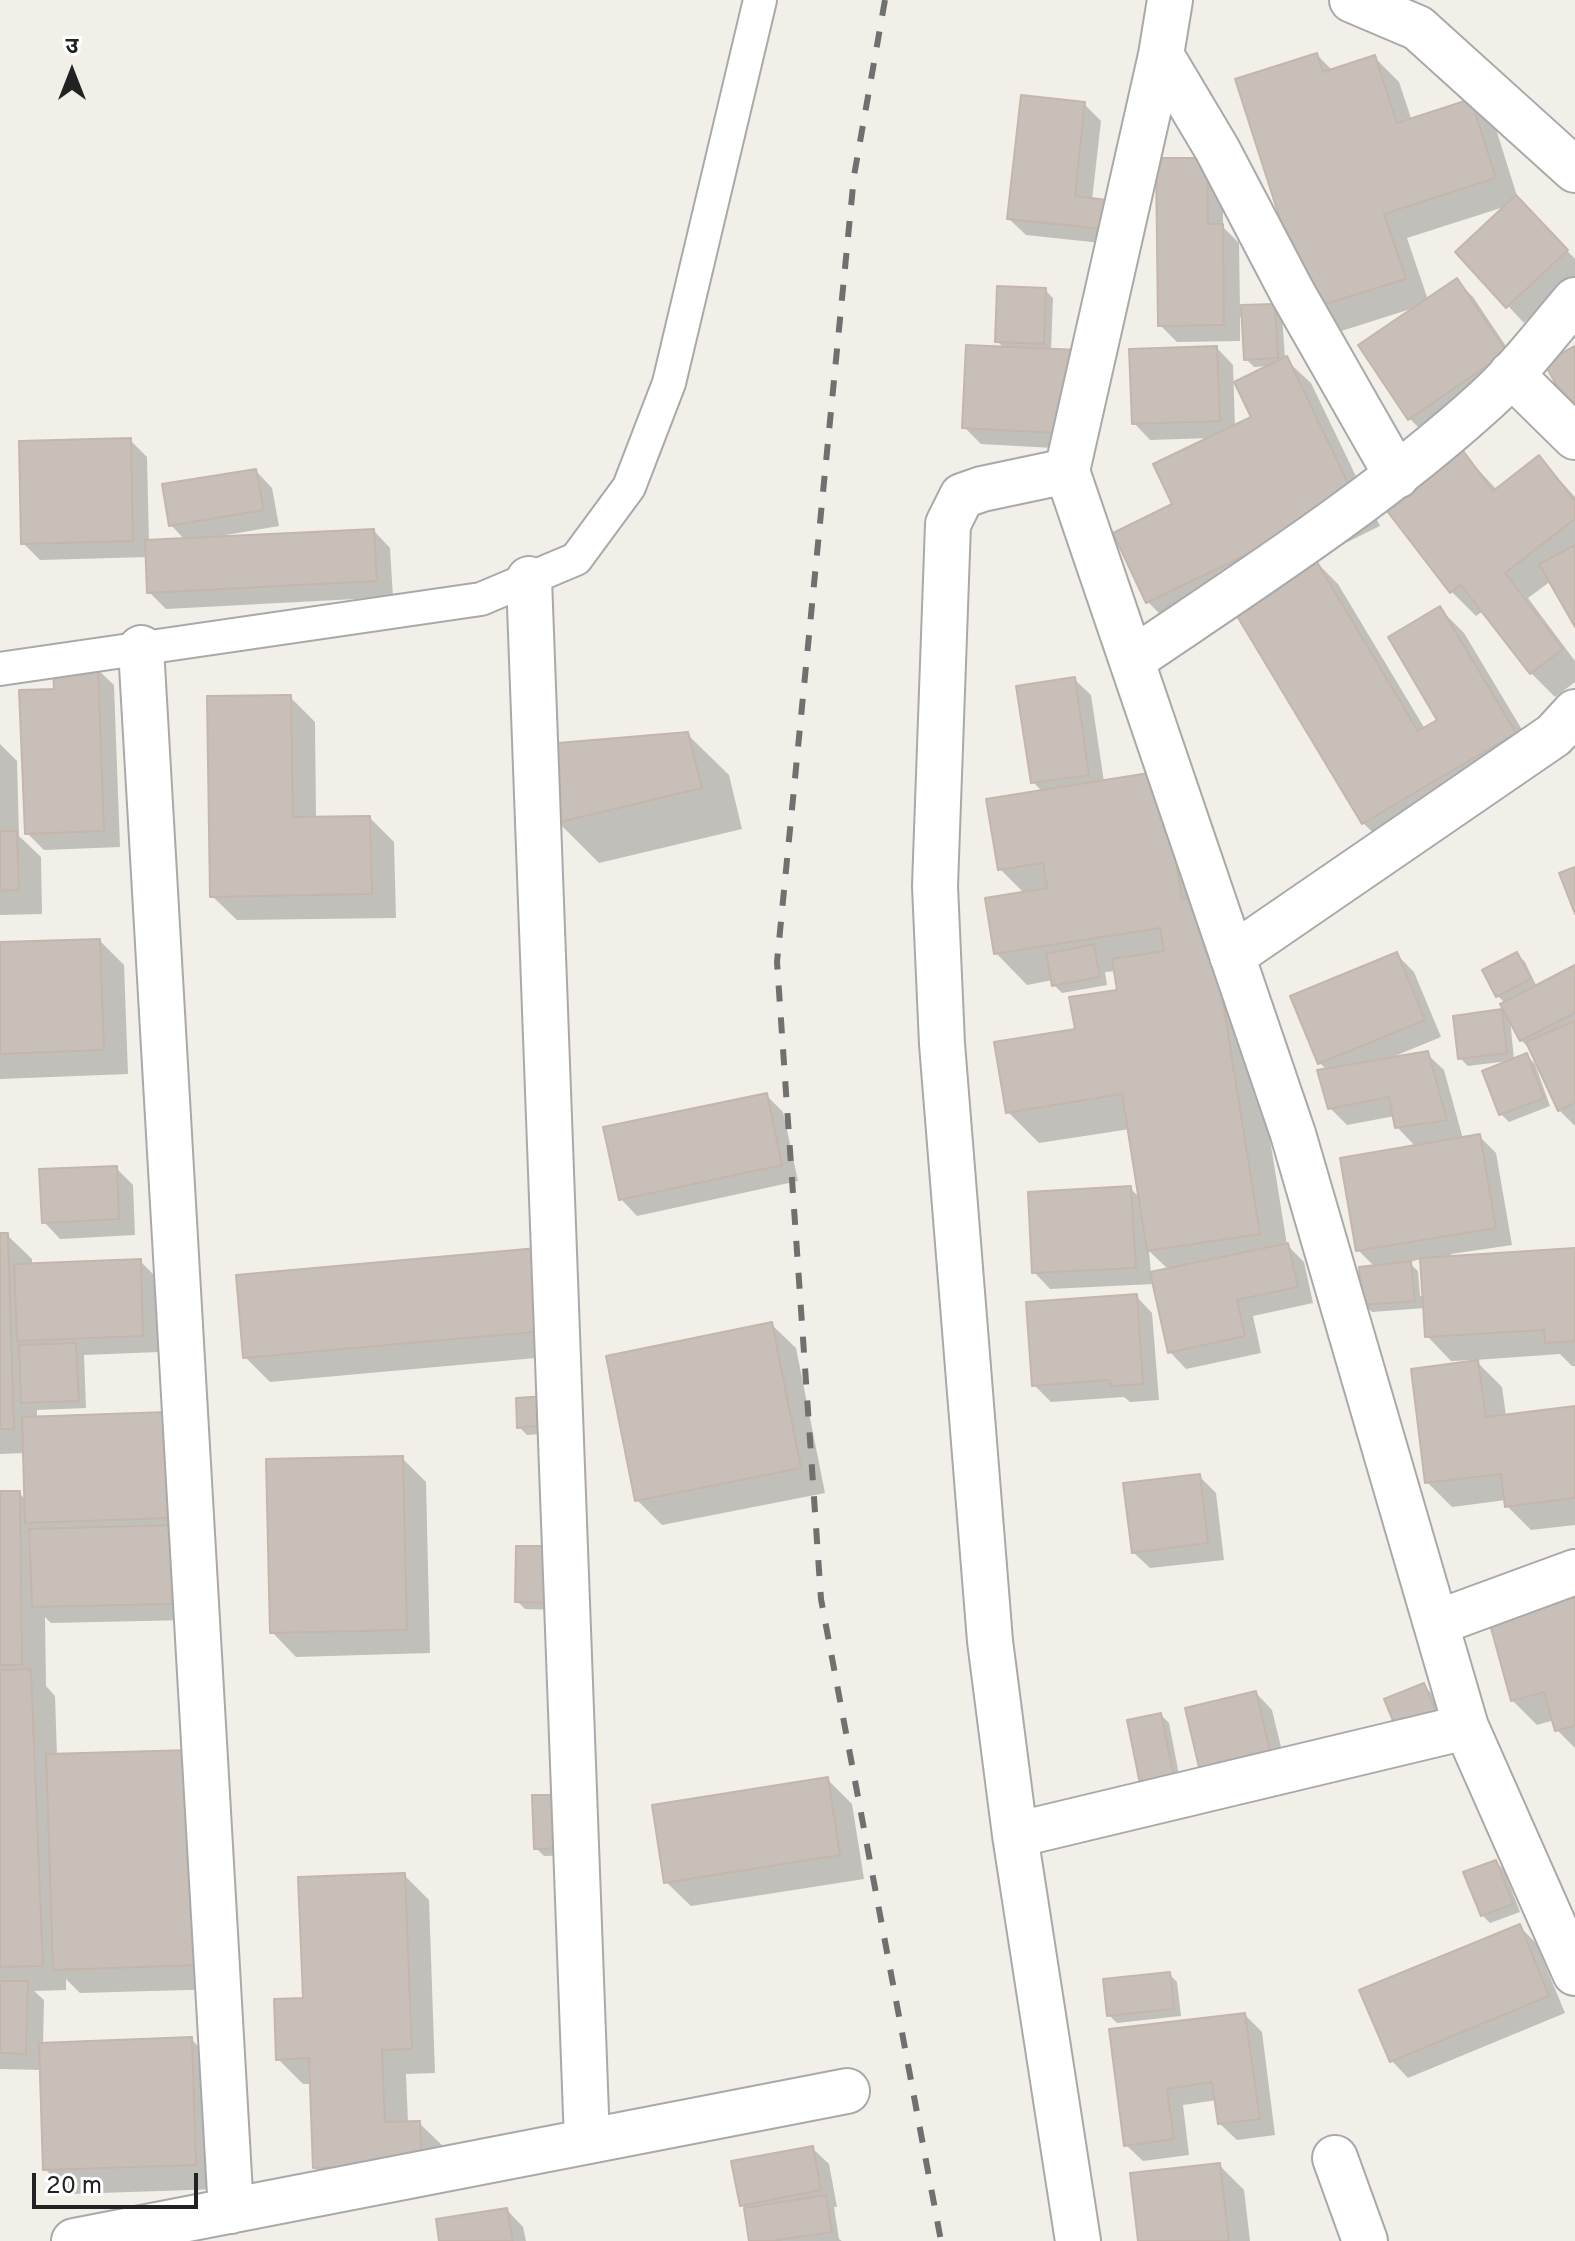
<!DOCTYPE html>
<html>
<head>
<meta charset="utf-8">
<style>
	body { margin:0 }
	#map { position:relative; width:1575px; height:2241px; overflow:hidden; background:#f2efe9; font-family:Overpass,"Noto Sans Devanagari",sans-serif }
	canvas { display:block }
	.north { position:absolute; left:32px; top:32px; width:80px; height:80px; -webkit-text-stroke:6px #fff; paint-order:stroke; rotate:0deg; font-size:22px; font-weight:700; line-height:32px; text-align:center; color:#222 }
	.north::after { content:''; display:block; margin:auto; width:28px; height:36px; background:#222; clip-path:polygon(50% 0,100% 100%,50% 72%,0 100%) }
	.scale { position:absolute; left:32px; top:2173px; width:166px; height:36px; box-sizing:border-box; border:4px solid #222; border-top:0; padding-left:10px; font-size:24px; line-height:28px; white-space:nowrap; color:#222; -webkit-text-stroke:6px #fff; paint-order:stroke }
</style>
</head>
<body>
<div id="map">
<canvas width="1575" height="2241"></canvas>
<div class="north">उ</div>
<div class="scale">20 m</div>
</div>
<script>
const g = document.querySelector('canvas').getContext('2d');
g.lineJoin = 'round';
function paint(path, color) {
  g.fillStyle = color;
  g.fill(path, 'evenodd');
}
function strokePath(path, color, width, dash) {
  g.strokeStyle = color;
  g.lineWidth = width;
  g.lineCap = dash ? 'butt' : 'round';
  g.setLineDash(dash || []);
  g.stroke(path);
}
const shadow = new Path2D(`
	M 1317,55 L 1333,71 L 1375,58 L 1399,82 L 1412,121 L 1470,102 L 1495,126 L 1518,199 L 1575,259 L 1575,276 L 1524,323 L 1458,252 L 1507,206 L 1407,238 L 1428,300 L 1457,281 L 1473,297 L 1522,370 L 1426,435 L 1410,419 L 1414,308 L 1335,333 L 1311,308 Z
	M 1084,104 L 1101,121 L 1092,200 L 1120,245 L 1026,235 L 1009,219 Z
	M 1158,160 L 1223,177 L 1223,227 L 1239,243 L 1240,308 L 1274,306 L 1282,314 L 1285,359 L 1311,383 L 1380,526 L 1313,559 L 1338,584 L 1425,729 L 1440,720 L 1440,609 L 1464,633 L 1539,758 L 1388,847 L 1363,823 L 1234,607 L 1173,627 L 1148,602 L 1115,534 L 1175,505 L 1213,438 L 1150,440 L 1134,423 L 1217,348 L 1233,365 L 1235,427 L 1254,418 L 1271,366 L 1254,367 L 1246,359 L 1243,317 L 1240,317 L 1240,341 L 1177,342 L 1160,325 Z
	M 1045,290 L 1053,298 L 1051,351 L 1091,450 L 981,444 L 964,427 L 1005,349 L 997,341 Z
	M 130,440 L 147,457 L 149,542 L 185,540 L 171,525 L 256,471 L 272,488 L 279,526 L 226,535 L 226,538 L 374,531 L 390,548 L 393,597 L 166,609 L 149,592 L 148,557 L 40,560 L 23,543 Z
	M 1461,451 L 1497,490 L 1539,457 L 1575,497 L 1575,623 L 1551,581 L 1528,598 L 1575,661 L 1575,682 L 1555,697 L 1531,673 L 1483,611 L 1476,616 L 1452,592 L 1387,507 Z
	M 97,669 L 114,685 L 120,847 L 44,850 L 27,833 L 56,691 Z
	M 1074,679 L 1091,695 L 1104,782 L 1154,774 L 1236,928 L 1287,1245 L 1304,1262 L 1313,1303 L 1253,1316 L 1261,1353 L 1186,1369 L 1170,1352 L 1154,1284 L 1050,1289 L 1034,1272 L 1130,1188 L 1141,1199 L 1130,1129 L 1039,1143 L 1008,1112 L 1077,1031 L 1119,992 L 1116,971 L 1105,972 L 1107,985 L 1062,993 L 1054,985 L 1053,980 L 1027,985 L 996,953 L 1025,894 L 1000,869 L 1043,792 L 1033,782 ZM 1149,1251 L 1169,1270 L 1151,1274 Z
	M 290,697 L 315,722 L 316,818 L 370,818 L 394,842 L 396,918 L 237,920 L 212,896 Z
	M 687,734 L 729,775 L 742,829 L 599,863 L 558,822 Z
	M 0,744 L 17,761 L 19,836 L 41,857 L 42,914 L 0,915 Z
	M 100,941 L 124,965 L 128,1074 L 0,1079 L 0,944 Z
	M 1517,954 L 1525,962 L 1537,987 L 1575,968 L 1575,1126 L 1559,1110 L 1533,1052 L 1521,1040 L 1510,1018 L 1514,1060 L 1527,1056 L 1535,1064 L 1550,1106 L 1509,1122 L 1501,1114 L 1508,1061 L 1468,1066 L 1460,1058 L 1502,1011 L 1509,1018 L 1505,1003 L 1498,996 L 1484,971 Z
	M 1397,955 L 1414,972 L 1441,1037 L 1390,1058 L 1427,1054 L 1444,1070 L 1463,1139 L 1479,1136 L 1496,1153 L 1512,1245 L 1451,1254 L 1451,1258 L 1575,1250 L 1575,1366 L 1572,1366 L 1560,1354 L 1475,1360 L 1502,1387 L 1506,1416 L 1575,1408 L 1575,1525 L 1531,1530 L 1507,1506 L 1506,1500 L 1452,1507 L 1427,1482 L 1473,1360 L 1451,1361 L 1427,1336 L 1425,1308 L 1372,1312 L 1364,1304 L 1375,1267 L 1358,1250 L 1416,1147 L 1397,1127 L 1395,1116 L 1347,1125 L 1330,1108 L 1327,1070 L 1320,1063 ZM 1422,1259 L 1424,1296 L 1420,1296 L 1418,1271 L 1408,1262 Z
	M 766,1095 L 783,1112 L 798,1181 L 637,1216 L 621,1199 Z
	M 116,1168 L 133,1185 L 135,1235 L 60,1239 L 44,1222 Z
	M 0,1235 L 7,1235 L 32,1259 L 32,1265 L 140,1261 L 157,1278 L 159,1352 L 84,1355 L 86,1408 L 37,1410 L 37,1419 L 166,1414 L 189,1620 L 51,1623 L 45,1617 L 46,1686 L 55,1696 L 57,1756 L 223,1989 L 80,1993 L 66,1979 L 66,1990 L 34,1991 L 44,2000 L 43,2045 L 191,2039 L 216,2064 L 220,2189 L 70,2194 L 45,2169 L 42,2070 L 0,2069 L 0,1493 L 19,1493 L 26,1500 L 25,1453 L 0,1454 Z
	M 548,1249 L 580,1354 L 270,1382 L 245,1357 Z
	M 1136,1296 L 1152,1313 L 1159,1400 L 1130,1402 L 1124,1397 L 1051,1402 L 1034,1385 Z
	M 771,1324 L 796,1348 L 825,1493 L 662,1525 L 637,1500 Z
	M 518,1400 L 556,1433 L 527,1435 L 519,1427 Z
	M 402,1458 L 426,1482 L 430,1653 L 296,1657 L 272,1632 Z
	M 1199,1476 L 1216,1493 L 1224,1560 L 1150,1568 L 1133,1552 Z
	M 518,1548 L 563,1610 L 525,1609 L 517,1601 Z
	M 1575,1596 L 1575,1748 L 1557,1730 L 1554,1720 L 1537,1725 L 1512,1700 Z
	M 1423,1685 L 1431,1693 L 1445,1727 L 1387,1700 Z
	M 1256,1693 L 1272,1710 L 1290,1784 L 1204,1783 Z
	M 1161,1715 L 1169,1723 L 1181,1785 L 1150,1791 Z
	M 827,1779 L 852,1804 L 864,1879 L 691,1906 L 666,1882 Z
	M 569,1797 L 579,1855 L 544,1856 L 536,1848 Z
	M 1496,1862 L 1504,1870 L 1520,1912 L 1490,1923 L 1482,1915 Z
	M 404,1875 L 429,1900 L 435,2073 L 406,2074 L 408,2123 L 419,2123 L 444,2147 L 340,2192 L 315,2168 L 312,2084 L 303,2084 L 278,2059 L 305,2000 Z
	M 1519,1926 L 1536,1943 L 1565,2013 L 1408,2078 L 1392,2061 Z
	M 1169,1974 L 1177,1982 L 1181,2016 L 1117,2023 L 1109,2015 Z
	M 1245,2015 L 1262,2032 L 1275,2135 L 1237,2140 L 1220,2124 L 1217,2100 L 1183,2105 L 1189,2155 L 1143,2161 L 1126,2145 L 1112,2031 Z
	M 812,2148 L 829,2164 L 837,2207 L 834,2207 L 839,2239 L 842,2241 L 751,2241 L 746,2209 L 742,2205 Z
	M 1219,2165 L 1244,2190 L 1250,2241 L 1140,2241 Z
	M 507,2210 L 523,2227 L 526,2241 L 441,2241 Z`);
const building = new Path2D(`
	M 1317,53 L 1323,72 L 1375,55 L 1397,123 L 1471,99 L 1496,178 L 1384,214 L 1406,279 L 1309,309 L 1235,79 Z
	M 1021,95 L 1085,102 L 1075,196 L 1107,200 L 1103,229 L 1007,219 Z
	M 1156,158 L 1207,158 L 1208,224 L 1223,224 L 1224,325 L 1158,326 Z
	M 1516,195 L 1568,250 L 1506,308 L 1455,252 Z
	M 1457,278 L 1507,352 L 1408,420 L 1358,345 Z
	M 997,286 L 1046,288 L 1044,344 L 995,342 Z
	M 1275,304 L 1278,358 L 1244,360 L 1241,305 Z
	M 966,345 L 1079,350 L 1075,434 L 962,428 Z
	M 1217,346 L 1220,421 L 1132,424 L 1129,349 Z
	M 1575,346 L 1575,418 L 1544,363 Z
	M 1287,356 L 1357,502 L 1146,603 L 1113,533 L 1172,504 L 1153,464 L 1251,417 L 1234,382 Z
	M 131,438 L 133,541 L 21,544 L 19,441 Z
	M 1461,448 L 1493,491 L 1539,455 L 1575,501 L 1575,519 L 1505,573 L 1563,649 L 1530,674 L 1461,585 L 1450,593 L 1384,507 Z
	M 256,469 L 264,510 L 169,526 L 162,484 Z
	M 374,529 L 377,581 L 147,593 L 145,540 Z
	M 1575,545 L 1575,627 L 1539,564 Z
	M 1314,557 L 1418,731 L 1437,720 L 1388,637 L 1440,606 L 1516,733 L 1362,824 L 1231,606 Z
	M 98,667 L 104,831 L 25,834 L 19,690 L 54,689 L 53,668 Z
	M 1075,677 L 1089,775 L 1031,783 L 1016,686 Z
	M 291,695 L 293,817 L 370,816 L 372,894 L 210,897 L 207,696 Z
	M 688,732 L 702,788 L 556,823 L 546,744 Z
	M 1155,772 L 1168,812 L 1182,899 L 1206,895 L 1260,1234 L 1147,1251 L 1122,1094 L 1006,1113 L 994,1042 L 1075,1029 L 1069,997 L 1117,990 L 1112,959 L 1164,951 L 1160,928 L 994,954 L 985,898 L 1047,888 L 1043,863 L 998,870 L 986,799 Z
	M 0,831 L 17,831 L 19,890 L 0,891 Z
	M 1575,867 L 1575,914 L 1559,873 Z
	M 100,939 L 104,1050 L 0,1054 L 0,942 Z
	M 1094,944 L 1100,977 L 1052,986 L 1046,954 Z
	M 1397,952 L 1425,1020 L 1318,1064 L 1290,996 Z
	M 1517,952 L 1531,979 L 1496,997 L 1482,970 Z
	M 1575,965 L 1575,1013 L 1520,1041 L 1500,1004 Z
	M 1502,1009 L 1507,1053 L 1458,1059 L 1453,1016 Z
	M 1575,1021 L 1575,1103 L 1558,1111 L 1526,1042 Z
	M 1428,1051 L 1447,1120 L 1395,1128 L 1389,1097 L 1328,1109 L 1317,1070 Z
	M 1527,1053 L 1544,1098 L 1499,1115 L 1482,1071 Z
	M 767,1093 L 782,1165 L 619,1200 L 603,1127 Z
	M 1480,1134 L 1496,1228 L 1356,1251 L 1340,1158 Z
	M 117,1166 L 119,1219 L 42,1223 L 39,1169 Z
	M 1131,1186 L 1136,1268 L 1032,1273 L 1028,1192 Z
	M 0,1233 L 8,1233 L 14,1429 L 0,1429 Z
	M 1288,1243 L 1298,1287 L 1237,1300 L 1245,1336 L 1168,1353 L 1150,1272 Z
	M 549,1247 L 556,1330 L 243,1358 L 236,1275 Z
	M 1575,1248 L 1575,1341 L 1545,1343 L 1544,1330 L 1425,1337 L 1420,1258 Z
	M 141,1259 L 143,1336 L 17,1341 L 14,1264 Z
	M 1411,1261 L 1415,1301 L 1362,1305 L 1359,1267 Z
	M 1137,1294 L 1143,1384 L 1111,1386 L 1110,1380 L 1032,1386 L 1026,1302 Z
	M 772,1322 L 801,1468 L 635,1501 L 606,1356 Z
	M 76,1343 L 79,1401 L 21,1403 L 19,1345 Z
	M 1478,1360 L 1486,1417 L 1575,1406 L 1575,1498 L 1505,1507 L 1501,1474 L 1425,1483 L 1411,1369 Z
	M 547,1396 L 549,1425 L 517,1428 L 516,1398 Z
	M 167,1412 L 171,1518 L 25,1523 L 22,1417 Z
	M 403,1456 L 407,1630 L 270,1633 L 266,1459 Z
	M 1200,1474 L 1208,1543 L 1132,1553 L 1123,1483 Z
	M 0,1491 L 20,1491 L 22,1665 L 0,1665 Z
	M 171,1525 L 173,1604 L 32,1607 L 29,1529 Z
	M 516,1546 L 557,1546 L 556,1603 L 515,1602 Z
	M 1575,1594 L 1575,1726 L 1555,1731 L 1544,1692 L 1511,1701 L 1488,1617 Z
	M 31,1669 L 43,1966 L 0,1967 L 0,1670 Z
	M 1424,1683 L 1439,1719 L 1399,1735 L 1384,1699 Z
	M 1256,1691 L 1274,1768 L 1203,1784 L 1185,1708 Z
	M 1161,1713 L 1174,1777 L 1140,1784 L 1127,1720 Z
	M 192,1750 L 199,1965 L 53,1970 L 46,1754 Z
	M 828,1777 L 840,1855 L 664,1883 L 652,1805 Z
	M 532,1795 L 570,1795 L 572,1848 L 534,1849 Z
	M 1496,1860 L 1513,1904 L 1481,1916 L 1463,1872 Z
	M 405,1873 L 412,2049 L 382,2050 L 385,2122 L 420,2121 L 422,2165 L 313,2168 L 309,2058 L 276,2060 L 274,1999 L 303,1998 L 298,1877 Z
	M 1520,1924 L 1549,1996 L 1390,2062 L 1359,1990 Z
	M 1170,1972 L 1174,2009 L 1107,2016 L 1103,1979 Z
	M 0,1981 L 28,1981 L 26,2054 L 0,2053 Z
	M 1245,2013 L 1260,2119 L 1218,2124 L 1212,2082 L 1167,2089 L 1174,2139 L 1124,2146 L 1109,2029 Z
	M 192,2037 L 196,2165 L 43,2170 L 39,2043 Z
	M 813,2146 L 821,2190 L 740,2206 L 731,2161 Z
	M 1220,2163 L 1229,2241 L 1138,2241 L 1130,2173 Z
	M 826,2195 L 832,2232 L 772,2241 L 749,2241 L 744,2208 Z
	M 507,2208 L 513,2241 L 439,2241 L 436,2219 Z`);
const lane = new Path2D(`
	M 0,669 L 481,599 L 576,559 L 629,487 L 669,383 L 760,0`);
const street = new Path2D(`
	M 1170,0 L 1161,55 L 1067,471 L 1293,1134 L 1466,1727 L 1575,1973
	M 1352,0 L 1418,28 L 1575,170
	M 1161,55 L 1217,149 L 1292,292 L 1397,476
	M 1511,374 L 1575,437
	M 1067,471 L 982,489 L 962,496 L 948,524 L 935,886 L 942,1044 L 990,1641 L 1015,1835 L 1078,2241
	M 529,579 L 587,2141
	M 141,648 L 231,2211
	M 1132,660 C 1253,578 1377,499 1486,400 C 1519,370 1546,334 1575,300
	M 1232,956 L 1554,735 L 1575,712
	M 1436,1623 L 1575,1572
	M 1015,1835 L 1466,1727
	M 1335,2158 L 1365,2241
	M 74,2241 L 847,2091`);
const rail = new Path2D(`
	M 885,0 L 854,176 L 777,962 L 821,1599 L 941,2241`);
paint(shadow, '#0003');
paint(building, '#c7bfb8');
strokePath(building, '#c4b6ab', 2);
strokePath(lane, '#a9a9a9', 36);
strokePath(street, '#a9a9a9', 48);
strokePath(lane, '#fff', 32);
strokePath(street, '#fff', 44);
strokePath(rail, '#707070', 6, [16, 16]);
</script>
</body>
</html>
